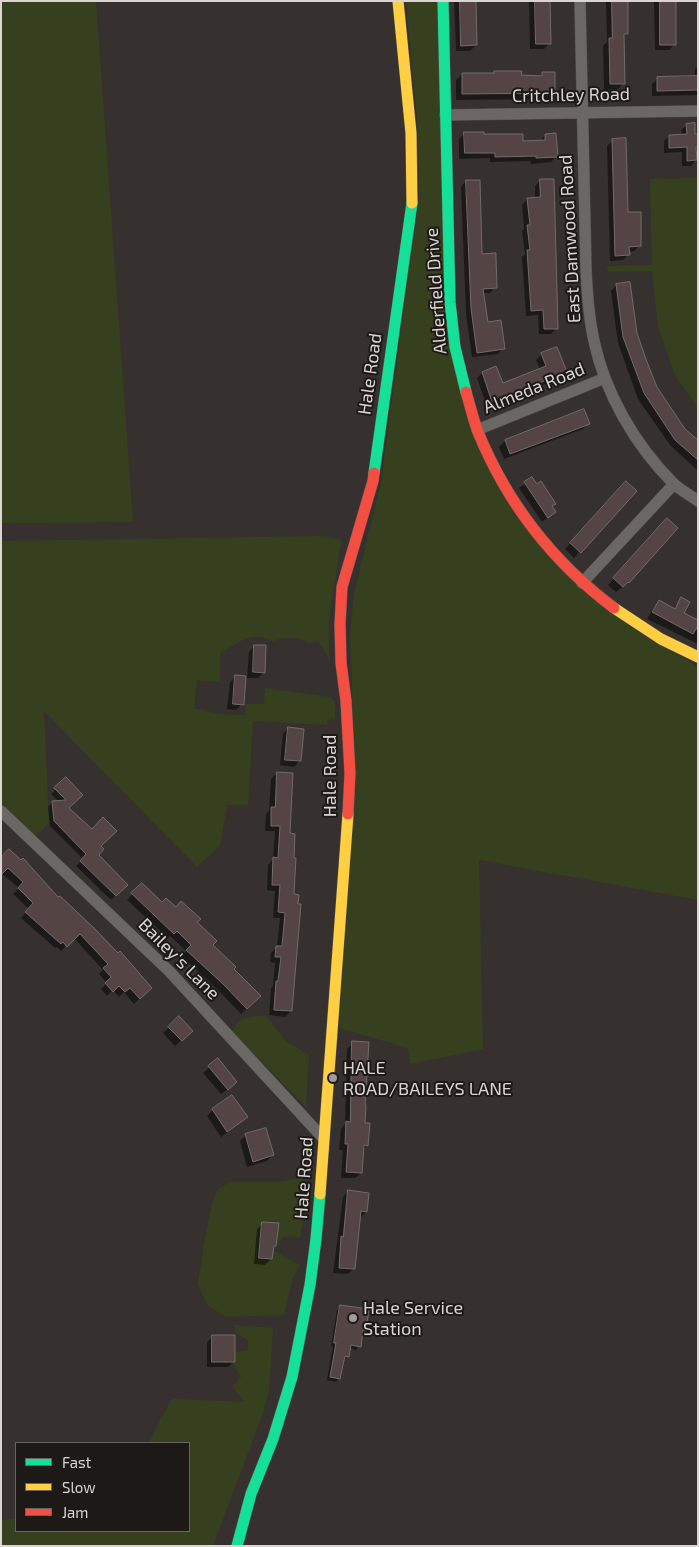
<!DOCTYPE html>
<html>
<head>
<meta charset="utf-8">
<style>
	body { margin:0 }
	#map { position:relative; width:699px; height:1547px; overflow:hidden; background:#36312e; font-family:"Exo 2",sans-serif }
	canvas { display:block }
	.frame { position:absolute; inset:0; border:2px solid #dbd5d2; pointer-events:none }
	.legend { position:absolute; left:15px; top:1442px; width:175px; height:90px; box-sizing:border-box; background:#1d1916; border:1px solid #696461; margin:0; padding:6px 9px; list-style:none; font-size:15px; color:#dbd5d2 }
	.legend li { display:flex; align-items:center; gap:10px; height:25px }
	.legend b { width:25px; border:1px solid #696461 }
</style>
</head>
<body>
<div id="map">
<canvas width="699" height="1547"></canvas>
<div class="frame"></div>
<ul class="legend">
<li><b style="height:6px;background:#16e098"></b>Fast</li>
<li><b style="height:6px;background:#ffcf43"></b>Slow</li>
<li><b style="height:6px;background:#f24e42"></b>Jam</li>
</ul>
</div>
<script>
const g = document.querySelector('canvas').getContext('2d');
g.lineJoin = 'round';
function paint(path, color) {
  g.fillStyle = color;
  g.fill(path, 'evenodd');
}
function strokePath(path, color, width, dash) {
  g.strokeStyle = color;
  g.lineWidth = width;
  g.lineCap = dash ? 'butt' : 'round';
  g.setLineDash(dash || []);
  g.stroke(path);
}
function label(font, color, halo, rows, align = 'center') {
  g.font = font + ' "Exo 2",sans-serif';
  g.lineWidth = 4;
  g.setLineDash([]);
  g.textBaseline = 'middle';
  g.strokeStyle = halo;
  g.fillStyle = color;
  for (const [text, x, y, turn = 0] of rows) {
    g.save();
    g.translate(x, y);
    g.rotate((+turn || 0) * Math.PI / 180);
    g.textAlign = isNaN(turn) ? turn : align;
    if (halo) g.strokeText(text, 0, 0);
    g.fillText(text, 0, 0);
    g.restore();
  }
}
const green = new Path2D(`
	M 1,1 L 96,1 L 133,522 L 1,523 Z
	M 406,1 L 437,1 L 450,348 L 514,514 L 673,651 L 698,667 L 698,900 L 479,860 L 483,1049 L 410,1064 L 408,1048 L 339,1028 L 356,783 L 350,634 L 354,594 L 381,483 L 419,196 L 418,128 Z
	M 698,178 L 698,408 L 675,375 L 658,327 L 652,271 L 608,272 L 607,266 L 652,265 L 650,179 Z
	M 325,536 L 342,540 C 339,553 337,566 335,579 C 330,609 327,630 330,661 L 318,641 L 309,643 L 297,638 L 282,638 L 274,641 C 249,631 242,641 220,653 L 220,682 L 197,680 L 194,708 L 220,714 L 245,715 L 246,704 L 264,704 L 265,688 L 330,697 L 335,702 L 335,718 L 327,720 L 327,725 L 253,721 L 248,805 L 227,805 L 220,845 L 197,867 L 44,711 L 49,823 L 36,837 L 1,803 L 1,541 Z
	M 265,1015 L 286,1041 L 309,1055 L 306,1107 L 232,1031 L 241,1019 Z
	M 302,1178 L 309,1191 L 300,1237 L 283,1236 L 274,1251 L 300,1265 L 293,1278 L 284,1315 L 226,1317 L 207,1305 L 198,1284 L 204,1243 L 212,1203 L 218,1189 L 230,1182 L 279,1182 Z
	M 234,1325 L 273,1328 L 269,1391 L 263,1413 L 213,1546 L 1,1546 L 1,1520 L 16,1519 L 16,1531 L 189,1531 L 189,1443 L 149,1443 L 160,1420 L 172,1399 L 245,1402 L 232,1387 L 241,1377 L 234,1365 L 236,1352 L 248,1350 L 248,1340 L 236,1333 Z`);
const shadow = new Path2D(`
	M 454,1 L 475,1 L 476,45 L 470,51 L 456,51 Z
	M 529,1 L 549,1 L 550,43 L 544,49 L 530,49 Z
	M 606,1 L 627,1 L 627,33 L 623,38 L 624,83 L 618,89 L 604,90 L 603,46 L 607,42 Z
	M 654,1 L 674,1 L 675,44 L 669,50 L 655,50 Z
	M 698,66 L 698,95 L 652,96 L 652,84 L 658,78 L 695,77 L 695,69 Z
	M 495,72 L 520,76 L 539,77 L 543,73 L 554,93 L 548,99 L 456,100 L 456,80 L 462,74 L 492,75 Z
	M 687,125 L 694,135 L 698,135 L 698,152 L 696,152 L 696,160 L 691,166 L 682,166 L 682,152 L 664,153 L 664,141 L 669,136 L 682,135 L 681,130 Z
	M 465,133 L 522,143 L 539,142 L 545,135 L 557,156 L 551,162 L 531,164 L 530,161 L 490,162 L 490,158 L 459,159 L 459,139 Z
	M 613,140 L 627,214 L 640,245 L 634,251 L 628,252 L 628,255 L 623,260 L 610,261 L 607,146 Z
	M 466,181 L 481,255 L 495,287 L 490,293 L 483,293 L 487,324 L 503,348 L 498,354 L 472,357 L 466,314 L 461,187 Z
	M 540,181 L 557,328 L 551,334 L 539,334 L 538,315 L 526,316 L 522,257 L 525,254 L 522,231 L 524,229 L 522,205 L 527,199 L 535,199 L 535,186 Z
	M 617,285 L 656,387 L 684,430 L 698,442 L 698,471 L 670,445 L 638,399 L 618,343 L 611,291 Z
	M 542,354 L 566,372 L 561,378 L 487,407 L 477,378 L 482,373 L 502,384 L 540,369 L 536,360 Z
	M 588,423 L 583,429 L 504,459 L 499,447 L 505,441 Z
	M 532,479 L 555,504 L 551,507 L 555,512 L 542,522 L 519,488 Z
	M 620,488 L 635,491 L 574,558 L 565,549 Z
	M 661,526 L 628,582 L 616,592 L 608,585 Z
	M 659,602 L 698,622 L 698,644 L 647,619 L 653,608 Z
	M 254,646 L 264,672 L 258,678 L 247,678 L 249,652 Z
	M 236,676 L 242,704 L 236,710 L 227,709 L 230,682 Z
	M 288,728 L 299,761 L 294,767 L 280,765 L 283,734 Z
	M 277,773 L 289,835 L 291,1011 L 285,1017 L 269,1015 L 271,988 L 273,986 L 275,963 L 270,962 L 271,953 L 277,947 L 280,918 L 273,918 L 275,891 L 267,890 L 268,865 L 273,859 L 275,831 L 265,831 L 266,814 L 269,811 L 271,779 Z
	M 66,779 L 68,808 L 97,855 L 126,885 L 111,900 L 76,866 L 83,859 L 50,826 L 48,807 L 53,802 L 59,802 L 51,794 Z
	M 1,852 L 58,899 L 151,988 L 134,1004 L 124,992 L 119,997 L 113,990 L 107,996 L 101,989 L 107,983 L 99,974 L 103,970 L 74,938 L 61,951 L 57,947 L 55,948 L 21,918 L 29,909 L 13,894 L 19,888 L 1,873 Z
	M 142,884 L 162,904 L 196,922 L 211,945 L 259,996 L 241,1014 L 218,990 L 182,956 L 186,951 L 170,936 L 168,938 L 127,900 Z
	M 179,1018 L 191,1031 L 175,1046 L 163,1033 Z
	M 353,1043 L 367,1145 L 363,1150 L 361,1173 L 355,1178 L 341,1178 L 343,1150 L 339,1150 L 341,1129 L 345,1124 L 347,1049 Z
	M 218,1060 L 229,1088 L 221,1094 L 203,1073 Z
	M 213,1110 L 247,1117 L 221,1137 L 207,1116 Z
	M 246,1135 L 273,1155 L 267,1161 L 247,1167 L 240,1141 Z
	M 348,1191 L 366,1212 L 360,1218 L 354,1268 L 348,1274 L 333,1273 L 343,1197 Z
	M 263,1223 L 275,1246 L 272,1249 L 271,1259 L 265,1265 L 254,1264 L 257,1229 Z
	M 340,1306 L 365,1330 L 361,1334 L 359,1346 L 356,1350 L 349,1348 L 348,1356 L 344,1360 L 339,1378 L 336,1382 L 327,1380 L 333,1346 L 331,1346 L 337,1310 Z
	M 213,1336 L 234,1361 L 228,1367 L 207,1367 L 207,1342 Z`);
const building = new Path2D(`
	M 460,1 L 476,1 L 477,45 L 461,46 Z
	M 535,1 L 550,1 L 551,44 L 536,44 Z
	M 612,1 L 628,1 L 628,34 L 624,34 L 625,84 L 610,84 L 609,38 L 612,38 Z
	M 660,1 L 676,1 L 676,45 L 660,45 Z
	M 494,71 L 522,71 L 521,75 L 542,76 L 542,72 L 555,72 L 555,93 L 462,94 L 462,73 L 494,73 Z
	M 698,76 L 698,90 L 657,91 L 657,77 Z
	M 695,123 L 695,134 L 698,134 L 698,147 L 696,147 L 697,160 L 687,161 L 687,147 L 669,148 L 669,135 L 687,134 L 686,124 Z
	M 464,132 L 484,132 L 484,134 L 523,134 L 523,141 L 545,140 L 545,134 L 556,133 L 558,157 L 536,158 L 536,156 L 495,157 L 495,153 L 465,153 Z
	M 626,138 L 628,212 L 641,212 L 641,246 L 629,247 L 630,255 L 615,256 L 612,139 Z
	M 540,179 L 554,179 L 558,329 L 544,329 L 543,310 L 531,311 L 527,250 L 530,250 L 527,225 L 530,225 L 527,198 L 540,197 Z
	M 466,180 L 480,180 L 482,254 L 496,253 L 496,258 L 497,288 L 483,289 L 488,322 L 501,320 L 505,349 L 477,353 L 471,308 Z
	M 630,282 L 637,333 L 647,362 L 657,387 L 685,429 L 698,440 L 698,460 L 675,440 L 644,393 L 623,337 L 616,284 Z
	M 557,347 L 567,372 L 492,402 L 482,372 L 496,366 L 503,383 L 546,366 L 541,353 Z
	M 584,409 L 590,424 L 510,454 L 505,440 Z
	M 532,477 L 537,484 L 541,481 L 556,504 L 552,506 L 556,512 L 548,518 L 524,482 Z
	M 626,481 L 637,491 L 581,553 L 570,543 Z
	M 667,518 L 678,528 L 629,583 L 628,582 L 623,587 L 613,578 Z
	M 681,597 L 690,602 L 684,613 L 698,620 L 698,626 L 693,634 L 652,612 L 659,600 L 675,609 Z
	M 254,645 L 266,645 L 265,673 L 253,672 Z
	M 235,675 L 246,676 L 244,705 L 233,704 Z
	M 288,727 L 304,729 L 301,761 L 285,760 Z
	M 277,772 L 293,773 L 290,833 L 295,834 L 294,858 L 296,858 L 294,894 L 299,895 L 298,904 L 301,904 L 292,1011 L 274,1010 L 276,981 L 278,981 L 281,957 L 275,957 L 276,946 L 282,946 L 285,913 L 278,912 L 280,885 L 272,885 L 273,857 L 278,858 L 280,826 L 271,826 L 271,807 L 275,807 Z
	M 66,777 L 83,795 L 69,808 L 92,829 L 103,817 L 117,831 L 101,846 L 104,849 L 99,855 L 128,885 L 116,896 L 80,861 L 86,854 L 54,821 L 52,801 L 66,800 L 54,788 Z
	M 9,849 L 21,860 L 23,858 L 58,897 L 60,896 L 94,928 L 118,953 L 120,951 L 152,988 L 140,999 L 130,988 L 125,992 L 119,986 L 113,992 L 105,983 L 111,977 L 103,968 L 108,964 L 80,934 L 67,947 L 63,942 L 61,944 L 25,912 L 33,903 L 18,888 L 23,882 L 8,868 L 1,875 L 1,857 Z
	M 142,883 L 162,902 L 166,898 L 176,907 L 181,901 L 201,919 L 197,922 L 217,941 L 213,945 L 236,967 L 234,969 L 261,996 L 247,1009 L 223,984 L 186,950 L 191,945 L 177,931 L 174,934 L 131,893 Z
	M 179,1016 L 193,1031 L 182,1041 L 168,1027 Z
	M 352,1041 L 369,1042 L 365,1104 L 366,1105 L 365,1123 L 370,1123 L 368,1146 L 364,1145 L 362,1173 L 346,1172 L 348,1144 L 345,1144 L 346,1121 L 350,1122 Z
	M 218,1058 L 237,1082 L 228,1090 L 208,1066 Z
	M 232,1095 L 248,1117 L 227,1132 L 212,1109 Z
	M 266,1128 L 274,1155 L 253,1162 L 245,1134 Z
	M 348,1190 L 369,1193 L 367,1212 L 361,1211 L 355,1269 L 339,1268 L 341,1236 L 343,1237 Z
	M 262,1222 L 279,1223 L 276,1246 L 274,1246 L 272,1259 L 259,1258 Z
	M 340,1305 L 369,1309 L 366,1331 L 363,1330 L 361,1347 L 351,1345 L 349,1357 L 345,1356 L 340,1379 L 330,1377 L 336,1343 L 334,1343 Z
	M 212,1335 L 235,1335 L 235,1362 L 212,1362 Z`);
const street = new Path2D(`
	M 580,1 L 586,269 C 587,293 589,318 594,341 C 605,393 635,445 673,483 C 680,490 690,495 698,501
	M 445,115 L 698,111
	M 477,430 L 605,378
	M 582,583 L 674,484
	M 1,811 L 169,971 L 324,1139`);
const fast = new Path2D(`
	M 443,1 L 450,302 L 455,347 L 466,392
	M 374,473 L 412,203
	M 237,1546 L 251,1494 L 273,1439 L 292,1377 L 310,1285 L 316,1239 L 320,1194`);
const slow = new Path2D(`
	M 398,1 L 411,133 L 412,203
	M 614,608 L 661,639 L 698,657
	M 320,1194 L 348,814`);
const jam = new Path2D(`
	M 466,392 C 470,405 473,419 478,432 C 507,503 553,562 614,608
	M 348,814 L 350,773 L 346,701 L 341,663 L 340,624 L 342,587 L 373,481 L 374,473`);
const markers = [
	[333,1078,5,"#a19c99"],
	[353,1318,5,"#a19c99"]
];
const streetNames = [
	["Critchley Road",571,95,-1],
	["East Damwood Road",570,239,-93],
	["Alderfield Drive",436,291,-94],
	["Hale Road",370,374,-82],
	["Almeda Road",534,388,-22],
	["Hale Road",330,776,-90],
	["Bailey's Lane",179,959,45],
	["Hale Road",304,1178,-86]
];
const poiNames = [
	["HALE",343,1068],
	["ROAD/BAILEYS LANE",343,1089],
	["Hale Service",363,1308],
	["Station",363,1329]
];
paint(green, '#36401e');
paint(shadow, '#0007');
paint(building, '#544544');
strokePath(building, '#706c6a', 1);
strokePath(street, '#534e4b', 12);
strokePath(fast, '#534e4b', 12);
strokePath(slow, '#534e4b', 12);
strokePath(jam, '#534e4b', 12);
strokePath(street, '#6b6764', 11);
strokePath(fast, '#16e098', 11);
strokePath(slow, '#ffcf43', 11);
strokePath(jam, '#f24e42', 11);
for (const [x, y, r, color] of markers) {
  const dot = new Path2D();
  dot.arc(x, y, r, 0, 2 * Math.PI);
  g.fillStyle = color;
  g.fill(dot);
  strokePath(dot, '#1d1916', 2);
}
label('18px', '#dbd5d2', '#1d1916', streetNames);
label('18px', '#dbd5d2', '#1d1916', poiNames, 'left');
</script>
</body>
</html>
